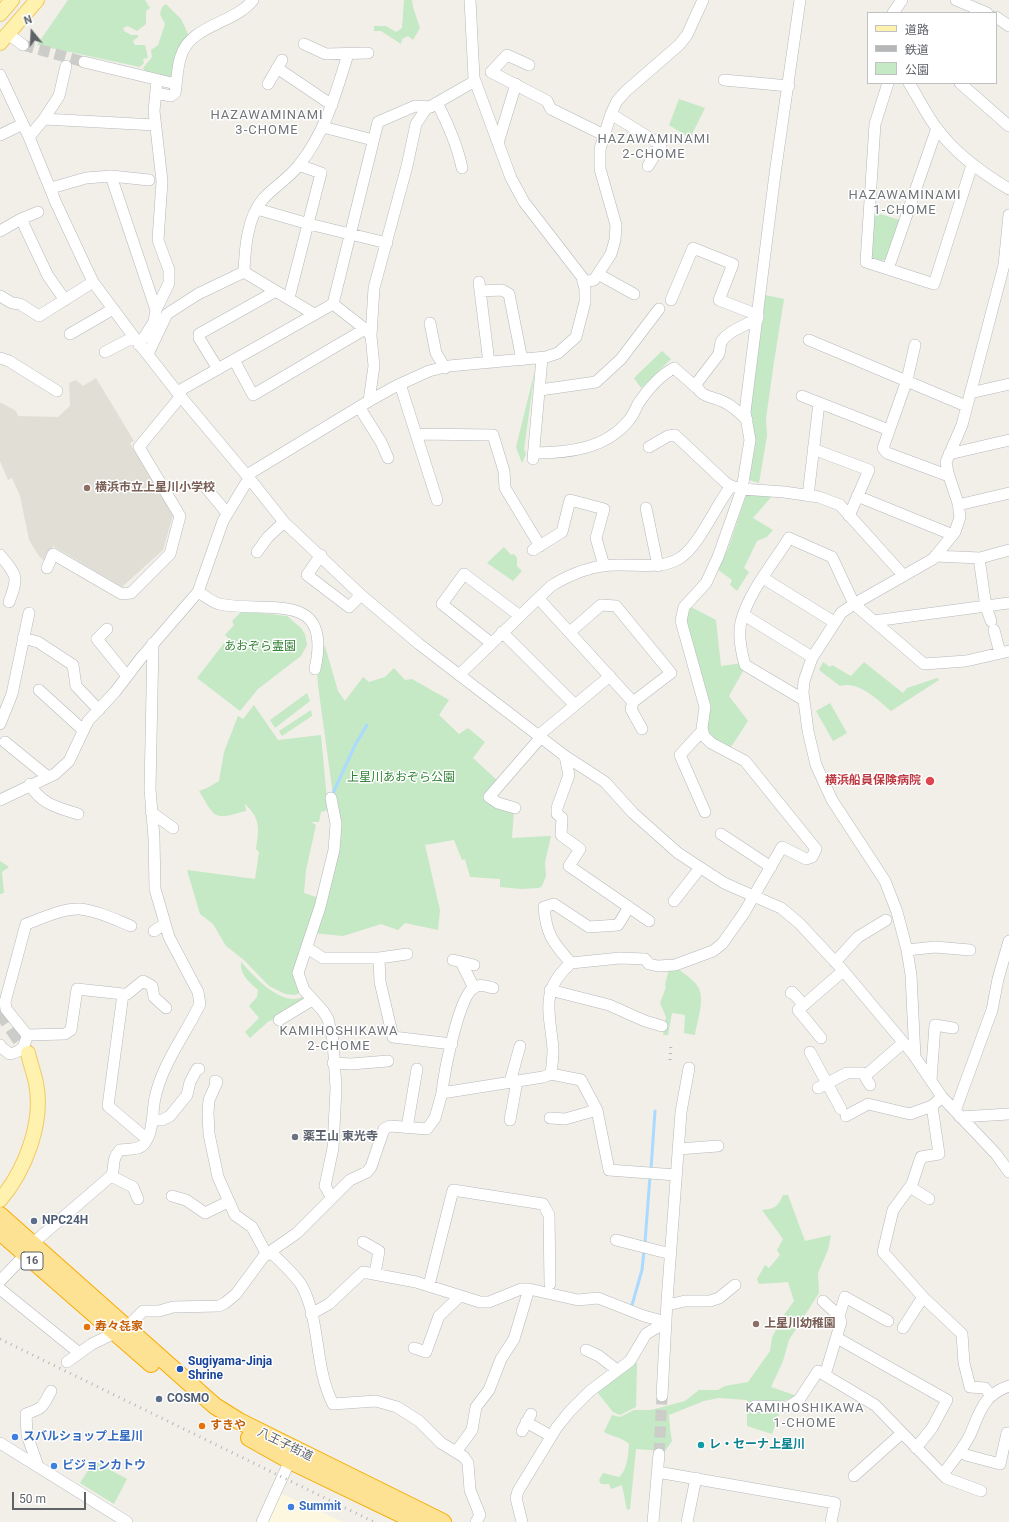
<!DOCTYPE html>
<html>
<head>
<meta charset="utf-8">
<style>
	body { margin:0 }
	#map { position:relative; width:1009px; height:1522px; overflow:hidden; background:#f1efe8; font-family:Roboto,"Noto Sans JP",sans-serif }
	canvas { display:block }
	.legend { position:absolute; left:867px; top:12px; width:130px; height:72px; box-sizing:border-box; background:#fff; border:1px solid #bfc1c3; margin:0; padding:5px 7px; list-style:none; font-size:12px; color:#5f6368 }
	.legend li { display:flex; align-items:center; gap:8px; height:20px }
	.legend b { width:20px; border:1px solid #bfc1c3 }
	.north { position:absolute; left:12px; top:12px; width:40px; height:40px; -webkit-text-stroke:3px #fff; paint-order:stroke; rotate:342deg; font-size:11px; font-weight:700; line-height:16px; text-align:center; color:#5f6368 }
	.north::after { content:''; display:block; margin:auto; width:14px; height:18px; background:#5f6368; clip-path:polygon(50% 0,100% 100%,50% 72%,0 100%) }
	.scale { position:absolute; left:12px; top:1492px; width:74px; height:18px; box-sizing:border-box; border:2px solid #5f6368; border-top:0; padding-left:5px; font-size:12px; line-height:14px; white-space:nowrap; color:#5f6368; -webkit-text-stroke:3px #fff; paint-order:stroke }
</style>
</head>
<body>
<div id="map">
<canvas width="1009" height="1522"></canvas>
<ul class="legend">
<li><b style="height:5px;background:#fff2af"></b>道路</li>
<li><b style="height:5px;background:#b6b7b8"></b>鉄道</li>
<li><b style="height:11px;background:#c5e8c5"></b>公園</li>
</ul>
<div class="north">N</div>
<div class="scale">50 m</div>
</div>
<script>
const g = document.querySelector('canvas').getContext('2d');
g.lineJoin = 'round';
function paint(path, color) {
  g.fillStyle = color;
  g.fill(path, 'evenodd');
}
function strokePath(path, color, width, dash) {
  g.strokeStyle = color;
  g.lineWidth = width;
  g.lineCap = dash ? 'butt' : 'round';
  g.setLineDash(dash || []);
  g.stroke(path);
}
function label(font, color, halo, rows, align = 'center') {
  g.font = font + ' Roboto,"Noto Sans JP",sans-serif';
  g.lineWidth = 3;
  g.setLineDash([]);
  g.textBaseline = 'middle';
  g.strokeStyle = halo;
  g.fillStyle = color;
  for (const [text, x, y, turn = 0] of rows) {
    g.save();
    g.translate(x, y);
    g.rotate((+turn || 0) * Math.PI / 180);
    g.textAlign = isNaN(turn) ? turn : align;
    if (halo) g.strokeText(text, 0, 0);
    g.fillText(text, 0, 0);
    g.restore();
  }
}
const commercial = new Path2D(`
	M 278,1492 L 343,1522 L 265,1522 Z`);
const education = new Path2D(`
	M 96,378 L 134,441 L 130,443 L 173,515 L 163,550 L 122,587 L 53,546 L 45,562 L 39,556 L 29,540 L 20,496 L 12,478 L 8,480 L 0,461 L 0,402 L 16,411 L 18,416 L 58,417 L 70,406 L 69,383 L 76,380 L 83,386 Z`);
const green = new Path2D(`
	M 68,0 L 145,0 L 150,8 L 146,11 L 146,24 L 137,31 L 128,26 L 123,28 L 124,31 L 131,35 L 138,35 L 138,37 L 133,41 L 135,45 L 145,45 L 148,58 L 143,59 L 144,63 L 140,67 L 37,45 Z
	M 404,0 L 412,0 L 413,7 L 420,28 L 413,40 L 408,36 L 402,39 L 401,44 L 381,31 L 374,31 L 374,26 L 386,26 L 396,32 L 402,28 Z
	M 166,4 L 181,19 L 190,38 L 173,78 L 148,74 L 143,68 L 152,57 L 151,50 L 158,45 L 165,24 L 160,14 L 162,7 Z
	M 679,99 L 705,108 L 690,138 L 669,125 Z
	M 873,212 L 900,220 L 887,258 L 882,261 L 873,258 L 871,254 Z
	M 765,295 L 784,299 L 774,362 L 766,418 L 767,436 L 759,483 L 749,480 C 753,455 757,438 748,414 Z
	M 662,351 L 671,359 L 641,388 L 634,378 Z
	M 535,370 L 524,449 L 526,454 L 522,463 L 516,447 Z
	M 747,493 L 773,495 L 753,518 L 773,530 L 767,537 L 757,541 L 744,568 L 749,572 L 737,591 L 730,585 L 732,580 L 717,569 L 728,549 Z
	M 504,547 L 511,555 L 514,554 L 517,558 L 517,566 L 522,571 L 513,581 L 487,563 Z
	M 691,607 L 716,620 L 721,666 L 743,663 L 743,671 L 729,696 L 748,721 L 731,747 L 706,734 L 704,728 L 711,707 L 685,619 L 685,614 Z
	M 242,611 L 287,616 L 301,628 L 305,634 L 307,645 L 301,656 L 258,689 L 240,711 L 197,678 L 228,638 L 225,635 L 234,625 L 232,621 Z
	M 322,646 L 325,646 L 338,691 L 345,701 L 363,677 L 369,682 L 385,677 L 394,668 L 405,680 L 412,679 L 449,700 L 439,715 L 459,734 L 468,728 L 485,742 L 473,758 L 499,782 L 490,790 L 514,810 L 512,838 L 551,836 L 545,862 L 546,876 L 542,886 L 539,888 L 521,889 L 500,887 L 500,879 L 470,877 L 465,859 L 462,860 L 454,840 L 425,845 L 440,910 L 438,930 L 405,923 L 398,930 L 381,924 L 343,936 L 313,933 L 337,825 L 318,685 L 317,669 Z
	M 823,662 L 830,667 L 832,665 L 851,676 L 864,662 L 903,693 L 907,688 L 937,678 L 939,680 L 891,711 C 878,700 858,680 840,686 L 819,670 Z
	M 307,693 L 310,701 L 275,728 L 270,720 Z
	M 830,703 L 847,733 L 833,741 L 816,711 Z
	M 254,705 L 278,740 L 321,735 L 328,810 L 321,812 L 319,822 L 311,822 L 316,825 L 306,870 L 304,893 L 319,898 L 295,970 L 301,992 L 295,995 L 285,994 L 269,986 L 244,960 L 226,946 L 213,924 L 200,914 L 187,870 L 255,879 L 259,852 L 256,849 C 259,829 261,819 245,804 L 246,811 C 213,820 216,819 199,791 L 207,788 L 219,781 L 224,752 L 238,716 L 243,719 Z
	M 311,710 L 312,716 L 282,736 L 279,731 Z
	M 0,861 L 9,867 L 2,872 L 4,893 L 0,894 Z
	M 241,962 C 253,975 274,999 294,999 C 297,999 302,997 306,996 L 309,999 L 277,1019 L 269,1021 L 250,1038 L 245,1032 L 259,1018 L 249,1006 L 257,997 L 258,990 C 249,982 240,975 241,962 Z
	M 677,968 C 683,973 691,978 696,984 C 707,996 697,1021 695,1035 L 684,1033 L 685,1015 L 672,1013 L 668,1035 L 663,1035 L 666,1017 L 660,1003 L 666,987 L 665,985 L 669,969 Z
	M 783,1195 L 788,1195 L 805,1241 L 831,1235 L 828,1250 L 818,1273 L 819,1293 L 789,1340 L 783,1361 L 771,1387 L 797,1396 L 779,1403 L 779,1414 L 772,1434 L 747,1426 L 747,1400 L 719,1398 L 704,1401 L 669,1415 L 670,1429 L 672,1441 L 665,1451 L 636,1449 L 630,1509 L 627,1510 L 622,1485 L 611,1489 L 609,1484 L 601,1484 L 599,1480 L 603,1473 L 619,1477 C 628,1469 628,1455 629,1444 C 622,1437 613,1437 604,1432 L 612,1415 L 620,1417 L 634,1410 L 651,1410 L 685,1401 L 699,1390 L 718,1390 L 725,1386 L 748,1382 L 770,1351 L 772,1338 L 781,1319 L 794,1301 L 788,1282 L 759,1284 L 757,1279 L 765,1265 L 769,1268 L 780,1255 L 777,1250 L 783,1239 L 762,1210 C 774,1209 778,1207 783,1195 Z
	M 637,1363 L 636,1407 L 620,1415 L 613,1412 L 597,1392 L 632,1365 Z
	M 94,1461 L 127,1479 L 114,1504 L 80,1483 Z`);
const stream = new Path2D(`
	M 333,793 L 355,745 L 367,725
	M 651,1169 L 655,1111
	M 645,1242 L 650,1176
	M 632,1305 L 642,1270 L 644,1251`);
const minorTunnel = new Path2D(`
	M 23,45 L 84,62
	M 659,1454 L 662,1396`);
const majorTunnel = new Path2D(`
	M 0,1011 L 28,1053`);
const minor = new Path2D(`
	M 956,0 L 987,13
	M 893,13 L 902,0
	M 996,17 L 1009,26
	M 8,34 L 23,45
	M 304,44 L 326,54 L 368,53
	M 84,62 L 176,84
	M 529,65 L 507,55 L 491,72 L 547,101 L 551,109 L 604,135
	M 277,68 L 332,105
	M 0,75 L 29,137 L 56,203 L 93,282 L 134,337 L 177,392 L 249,478 L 284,522 L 361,595 L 419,644 L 565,756 L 605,782 L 633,813 L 678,853 L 724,883 L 781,908 L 799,923 L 841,968 L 913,1054 L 942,1097 L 996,1154 L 1009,1172
	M 724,80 L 789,86
	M 888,83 L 875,124 L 866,262 L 934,284 L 972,165
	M 909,83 C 919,99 927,116 938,130 C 957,155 982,173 1009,189
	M 960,83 L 1009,126
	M 268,84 L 282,60
	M 156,93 L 171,96 L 175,93 C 177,81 177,67 181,56 C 190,25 234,24 253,0
	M 437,103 C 448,124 457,144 462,168
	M 611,114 L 661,145 L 648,166
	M 44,119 L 59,96 L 66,66
	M 323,127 L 373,140
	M 0,135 L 23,124
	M 29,137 L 44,119 L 155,125
	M 498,143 L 516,84
	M 111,176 L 156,310
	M 51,188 L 86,178 L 111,176 L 149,180
	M 257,209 L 309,224 L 387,243
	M 38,212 L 21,219 L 48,276 L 65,300
	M 0,231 L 21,219
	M 888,269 L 937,128
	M 244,272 L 314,314
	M 598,274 L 634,294
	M 479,282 L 489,363
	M 583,282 L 594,280 L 611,254 L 615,240 L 616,225 L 600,169 L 600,149 L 611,114 L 617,101 L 626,91 L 679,45 L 687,35 L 703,0
	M 480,291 L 502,290 L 509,294 L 522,360
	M 0,296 L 12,303 L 20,304 L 39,316 L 93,282
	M 289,298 L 321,173 L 299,165
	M 671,300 L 693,248 L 733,264 L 719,300 L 758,315
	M 333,304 L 378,122 L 415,106 L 431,107
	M 430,323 L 436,353 L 445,368
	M 70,334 L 113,309
	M 809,340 L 966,406
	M 139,345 L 154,322 L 156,310 L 169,283 L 169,270 L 158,240 L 162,181 L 154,111 L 157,80
	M 915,345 L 907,380 L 883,448 L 887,453 L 949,476
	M 105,352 L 134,337
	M 148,354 L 167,314 L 198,294 L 244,272 C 245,248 247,218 263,199 C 274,187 289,178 299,165 C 325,133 336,93 348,54
	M 0,358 L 9,361 L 57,391
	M 234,360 L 253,395 L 365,329
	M 218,369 L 199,338 L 199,334 L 276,291
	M 400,384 L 437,500
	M 540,390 L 596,382 L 621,359 L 659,309
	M 177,392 L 333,304 L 365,329 L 371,336
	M 970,393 L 1009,384
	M 802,396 L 889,430
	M 369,401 L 374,366 L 371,336 L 374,288 L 407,166 L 416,124 L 426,109 L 475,81
	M 359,407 L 381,442 L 388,458
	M 747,420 C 740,413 733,406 724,402 C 713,396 700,398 696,384 L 719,354 L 721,342 L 725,337 L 733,331 L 758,318
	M 416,434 L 493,435 L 504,471 L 505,488 L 540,546
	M 649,447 L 668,436 L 675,435 L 725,482 L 731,486
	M 813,449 L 869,470 L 849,516
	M 534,453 C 568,453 606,449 629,420 C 633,416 635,410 638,404 C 648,389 659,376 674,368 L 697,388
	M 949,454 L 1009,440
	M 533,459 L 542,358
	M 247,475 L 369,401 L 396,386 L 429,371 L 449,366 L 546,357 L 558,353 L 576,337 L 585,302 L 585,289 L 582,277 L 524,202 L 511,178 L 474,78 L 470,0
	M 249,478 L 223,521 L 198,592 C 204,595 212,602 219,604 C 267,614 333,588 315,669
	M 207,489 L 227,513
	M 808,496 L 819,403
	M 857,496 L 953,535
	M 958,505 L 1009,493
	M 646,508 L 658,566
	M 533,550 L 562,532 L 570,500 L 604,509 L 596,538 L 604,566
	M 257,552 L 268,537 L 284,522
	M 0,555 C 17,576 19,576 9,602
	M 321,555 L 307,575 L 349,607 L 361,595
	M 935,556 L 980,558 L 1009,550
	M 979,558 L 986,607 L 991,621
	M 47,568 L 53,554 L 122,594 L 131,593 L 170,554 L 180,516 L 139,447 L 181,396
	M 763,578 L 834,622
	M 539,599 L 633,702 L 671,673 L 616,606 L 601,605 L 570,632
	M 744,615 L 812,657
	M 874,621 L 1009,603
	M 107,629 L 97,639 L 127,676
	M 994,630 L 1000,653
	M 502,632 L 575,705
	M 23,638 L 38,642 L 73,665 L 76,686 L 99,710
	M 491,643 L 442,604 L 464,574 L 520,616
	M 459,675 L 551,586 C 572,573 593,565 617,565 C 638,564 661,570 680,558 C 699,546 716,505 731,486 L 742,489 L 784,492 L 819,497 L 840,505 L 903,575
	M 39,690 L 83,730
	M 804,700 L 745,665 C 741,651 738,635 741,622 C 749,591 773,564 789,538 L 832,557 L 854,604 L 924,664 L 966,661 L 1009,651
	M 633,702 L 631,709 L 642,729
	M 0,724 L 12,694 L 29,613
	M 702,731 L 680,755 L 705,812
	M 539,735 L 610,676
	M 5,742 L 48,777
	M 565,756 L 569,775 L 557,808 L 557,814 L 562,818 L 561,835 L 580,849 L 569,866 L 649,921
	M 30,784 C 40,804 59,808 78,814
	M 331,798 L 336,824 L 334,850 L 320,907 L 298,973 L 304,990 L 323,1011 L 328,1019 L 333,1040 L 336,1088 L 333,1148 L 325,1186 L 332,1198
	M 0,800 L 55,774 L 69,761 L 88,721 L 115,692 L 141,658 L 198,592
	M 515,808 L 498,803 L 489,797 L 541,737
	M 151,812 L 173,828
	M 721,834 L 771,867
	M 674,901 L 700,868
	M 154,931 L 165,924
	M 307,948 L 323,958 L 379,958
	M 907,950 L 935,947 L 970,950
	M 407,954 L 379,958 L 380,982 L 393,1037 L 452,1044
	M 453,960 L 474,965
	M 461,962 L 474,988
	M 835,962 L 858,937 L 886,920
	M 571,963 C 553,943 546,934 544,907 L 554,904 L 589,927 L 618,925 L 629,907
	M 550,990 L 609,1005 L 645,1021 L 662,1026
	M 791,993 L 792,992 L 804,1005
	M 123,994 L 127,994 L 143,981 L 152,986 L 154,997 L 166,1008
	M 279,1020 L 312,1000
	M 27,1035 L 65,1034 L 71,1030 L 77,989 L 123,994 L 108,1106 L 147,1139
	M 821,1038 L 798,1010 L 843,971
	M 0,1045 L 2,1048 L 10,1054 C 22,1051 25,1047 27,1035 L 6,1009 L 5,1002 L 26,924 C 43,918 63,908 80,909 C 98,911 114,919 131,926
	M 810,1052 L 841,1109
	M 915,1057 L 911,975 L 907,950 L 897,912 L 885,881 L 832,800 L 816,765 L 808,731 L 803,693 L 804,681 L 812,658 L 841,613 L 854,604 L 933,559 L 955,532 L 960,517 L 958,503 L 948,473 L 946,462 L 962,425 L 1004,265 L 1009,215
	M 333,1063 L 351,1064 L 388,1061
	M 551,1074 C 552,1066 553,1057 553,1049 C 550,1012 539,991 571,963 L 620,958 L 645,959 L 649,964 L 658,966 L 675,965 L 713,951 L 722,944 L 744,913 L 782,847 L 806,859 L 812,857 L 816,849 L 745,761 L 711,743 L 704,736 L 702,728 L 705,707 L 681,621 L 684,607 L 706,583 L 718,557 L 742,489 L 750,440 L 745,412 L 775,174 L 800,0
	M 865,1076 L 903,1043
	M 931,1080 L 935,1025 L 953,1028
	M 215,1081 L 217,1082 L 209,1100 L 208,1113 L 209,1134 L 218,1177 L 235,1215 L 252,1227 L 267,1255
	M 510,1082 L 520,1046
	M 818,1088 L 847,1073 L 863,1073 L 870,1085
	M 442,1093 C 444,1072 458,1002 472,989 C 479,983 486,986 493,988
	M 942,1097 L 932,1106 L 939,1154 L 921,1157 L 912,1184 L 893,1210 L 883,1252 L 923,1297 L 962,1334 L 964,1363 L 970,1387 L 985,1388 L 991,1396
	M 955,1111 L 992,1010 L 998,979 L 1009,941
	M 846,1116 L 868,1104 L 910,1114 L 932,1106
	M 960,1117 L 1009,1114
	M 550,1118 L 565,1119 L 597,1110
	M 153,1120 L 162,1120 L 170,1116 L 187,1095 L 190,1082 L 197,1069 L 199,1069
	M 510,1120 L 517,1081
	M 407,1128 L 417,1069
	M 678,1149 L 718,1146
	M 111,1176 L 133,1187 L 138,1199
	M 910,1187 L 929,1199
	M 172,1196 L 186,1200 L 205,1213 L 228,1202
	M 616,1240 L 671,1254
	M 363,1242 L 379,1251 L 375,1274
	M 32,1244 L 111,1176 C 116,1168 110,1161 120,1150 C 127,1149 138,1150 143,1145 C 154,1134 152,1111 155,1098 C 162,1064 185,1035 200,1004 L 198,992 L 169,937 L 155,889 L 154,838 L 150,789 L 153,643
	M 271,1252 C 281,1263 295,1274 302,1286 C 321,1322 314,1367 333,1404 L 376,1401 L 397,1407 L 419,1421 L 441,1443 L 464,1457 L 468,1463 L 470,1490 L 480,1515 L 476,1522
	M 0,1281 L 25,1255
	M 429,1285 L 453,1190 L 543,1204 L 549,1215 L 550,1284
	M 0,1289 L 78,1352
	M 823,1301 L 838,1315 L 841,1322 L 825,1375
	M 667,1305 L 685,1301 L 710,1301 L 719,1298 L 735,1285
	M 311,1314 L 329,1304 L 363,1272 L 416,1282 L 480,1302 L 489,1302 L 521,1289 L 529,1289 L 578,1300 L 598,1298 L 644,1316 L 666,1322
	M 839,1316 L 845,1297 L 888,1321
	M 903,1328 L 923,1297
	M 837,1338 L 947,1400 L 932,1428 L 916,1448
	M 414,1348 L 426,1352 L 439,1316 L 459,1297
	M 586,1350 L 599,1356 L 617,1370
	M 67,1362 L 92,1344 L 127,1327 L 143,1311 L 159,1311 L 173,1307 L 219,1306 L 225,1303 L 236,1294 L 264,1256 L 297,1233 L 350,1180 L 367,1172 L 371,1167 L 384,1129 L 390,1126 L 427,1129 L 435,1118 L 442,1093 L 543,1077 L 551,1074 L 581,1080 L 597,1110 L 609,1170 L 676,1175
	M 662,1396 L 667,1301 L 681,1112 L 689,1068
	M 755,1406 L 788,1407 L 799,1400 L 818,1371 L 875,1405 L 946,1478 L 981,1491
	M 526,1422 L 551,1436
	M 522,1431 L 531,1414
	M 0,1443 L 127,1522
	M 456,1452 L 472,1430 L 476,1407 L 489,1390 L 501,1359 L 514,1339 L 529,1289
	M 966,1455 L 1000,1464 L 1007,1433 L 1009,1433
	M 38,1466 L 27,1435 L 26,1414 C 45,1407 42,1407 51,1391
	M 663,1473 L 835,1503 L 831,1522
	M 943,1474 C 953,1461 963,1449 970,1435 C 980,1412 983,1395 1009,1386
	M 854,1476 L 902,1433
	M 262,1522 L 292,1456
	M 522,1522 L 516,1498 L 518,1491 L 557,1427 L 570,1411 L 590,1391 L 630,1361 L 646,1334 L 666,1322
	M 653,1522 L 659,1454
	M 687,1522 L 696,1478`);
const major = new Path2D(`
	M 0,14 L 12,0
	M 0,43 L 37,0
	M 0,1200 C 25,1171 44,1122 36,1083 C 34,1073 30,1063 28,1053`);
const highway = new Path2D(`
	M 0,1215 L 215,1406 L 239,1421 L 443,1522
	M 0,1232 L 151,1364
	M 249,1438 L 290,1461 L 417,1522`);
const rail = new Path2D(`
	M 670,1060 L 671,1043
	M 0,1339 L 374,1522`);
const markers = [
	[87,488,4,"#8d6e63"],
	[930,781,5,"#e0444e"],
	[295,1137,4,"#6b7280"],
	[34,1221,4,"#5c6f8a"],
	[756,1324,4,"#8d6e63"],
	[87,1327,4,"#e8710a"],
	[180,1369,4,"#1a4fb4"],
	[159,1399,4,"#5c6f8a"],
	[202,1426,4,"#e8710a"],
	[15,1437,4,"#3f7fe0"],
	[701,1445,4,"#0f9aa8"],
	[54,1466,4,"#3f7fe0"],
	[291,1507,4,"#3f7fe0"]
];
const shields = [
	[32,1261,22]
];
const shieldNames = [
	["16",32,1261]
];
const educationNames = [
	["横浜市立上星川小学校",95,488],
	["上星川幼稚園",764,1324]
];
const parkNames = [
	["あおぞら霊園",260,647],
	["上星川あおぞら公園",401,778]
];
const healthNames = [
	["横浜船員保険病院",921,781]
];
const worshipNames = [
	["薬王山 東光寺",303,1137]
];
const serviceNames = [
	["NPC24H",42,1221],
	["COSMO",167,1399]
];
const foodNames = [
	["寿々㐂家",95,1327],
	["すきや",210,1426]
];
const transitNames = [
	["Sugiyama-Jinja",188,1362],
	["Shrine",188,1376]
];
const shopNames = [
	["スバルショップ上星川",23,1437],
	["ビジョンカトウ",62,1466],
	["Summit",299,1507]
];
const streetNames = [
	["八王子街道",285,1445,26]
];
const cultureNames = [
	["レ・セーナ上星川",709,1445]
];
const neighbourhoodNames = [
	["HAZAWAMINAMI",267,116],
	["3-CHOME",267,131],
	["HAZAWAMINAMI",654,140],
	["2-CHOME",654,155],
	["HAZAWAMINAMI",905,196],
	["1-CHOME",905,211],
	["KAMIHOSHIKAWA",339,1032],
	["2-CHOME",339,1047],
	["KAMIHOSHIKAWA",805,1409],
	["1-CHOME",805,1424]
];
paint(commercial, '#fef7e0');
paint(education, '#e1ded6');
paint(green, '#c5e8c5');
strokePath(stream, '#aadaff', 3);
strokePath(minorTunnel, '#ccccc8', 11, [11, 5.5]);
strokePath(majorTunnel, '#ccccc8', 14, [14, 7]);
strokePath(minor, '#b5b8bc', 12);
strokePath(major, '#f2c960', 16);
strokePath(highway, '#f9ab00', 18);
strokePath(minor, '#fff', 11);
strokePath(major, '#fff2af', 14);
strokePath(highway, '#fde293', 16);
strokePath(rail, '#b6b7b8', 3, [1, 5]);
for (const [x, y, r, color] of markers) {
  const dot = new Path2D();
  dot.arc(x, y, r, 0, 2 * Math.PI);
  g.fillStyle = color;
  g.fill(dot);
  strokePath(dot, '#fff', 1.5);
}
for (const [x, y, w] of shields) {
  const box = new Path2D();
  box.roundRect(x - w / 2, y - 9, w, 18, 3);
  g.fillStyle = '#fff';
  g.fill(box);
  strokePath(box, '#5f6368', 1);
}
label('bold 11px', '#5f6368', null, shieldNames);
label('bold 12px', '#785e54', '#fff', educationNames, 'left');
label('12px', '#348238', '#fff', parkNames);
label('bold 12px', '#be3a42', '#fff', healthNames, 'right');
label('bold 12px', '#5b616d', '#fff', worshipNames, 'left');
label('bold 12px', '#4e5e75', '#fff', serviceNames, 'left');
label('bold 12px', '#c56008', '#fff', foodNames, 'left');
label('bold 12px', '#164399', '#fff', transitNames, 'left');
label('bold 12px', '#366cbe', '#fff', shopNames, 'left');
label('12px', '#5f6368', '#fff', streetNames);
label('bold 12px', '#0d838f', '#fff', cultureNames, 'left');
g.letterSpacing = '1px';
label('13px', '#70757a', '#fff', neighbourhoodNames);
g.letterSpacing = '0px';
</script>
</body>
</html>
